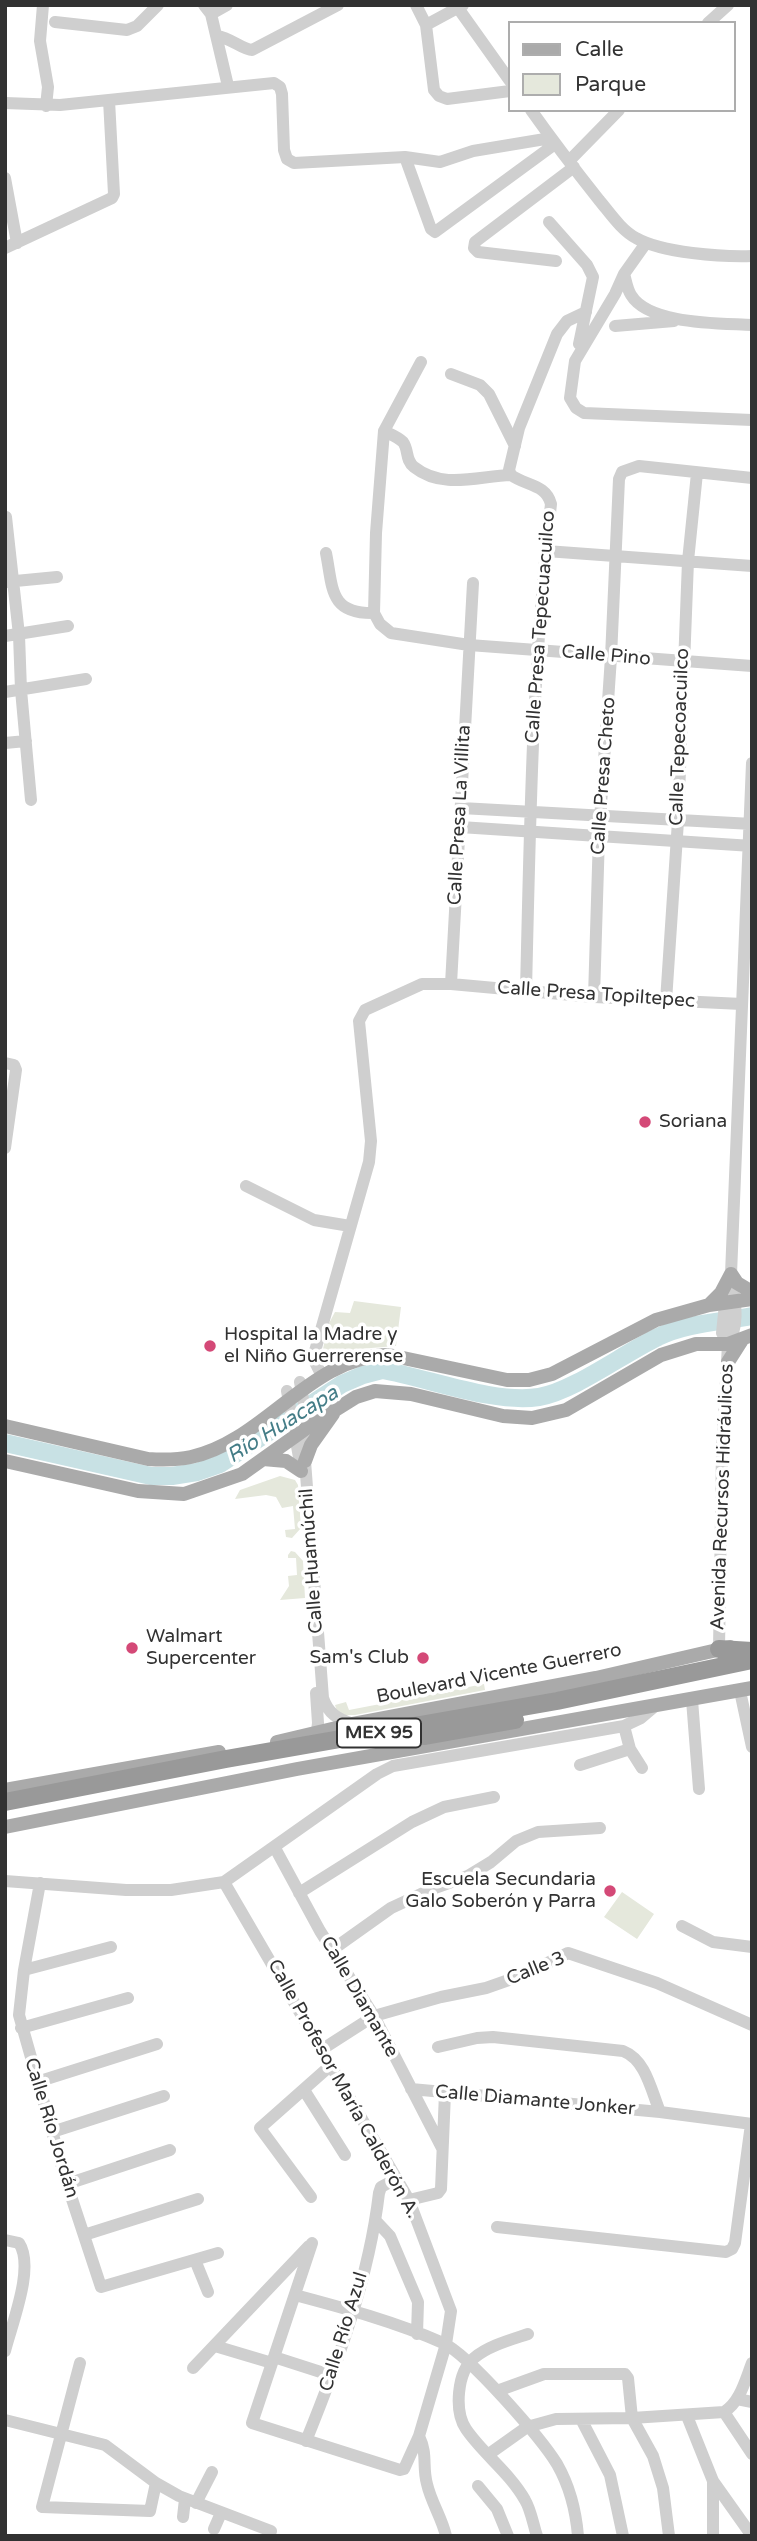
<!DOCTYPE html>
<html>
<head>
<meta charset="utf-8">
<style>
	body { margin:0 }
	#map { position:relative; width:757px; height:2541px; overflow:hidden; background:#fff; font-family:"Varela Round",sans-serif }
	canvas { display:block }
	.frame { position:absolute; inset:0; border:7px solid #323232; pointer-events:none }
	.legend { position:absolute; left:508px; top:21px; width:228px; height:91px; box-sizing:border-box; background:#fff; border:2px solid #adadad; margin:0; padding:9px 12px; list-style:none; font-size:21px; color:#323232 }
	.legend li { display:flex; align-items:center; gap:14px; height:35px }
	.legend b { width:35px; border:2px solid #adadad }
</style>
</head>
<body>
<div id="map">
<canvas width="757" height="2541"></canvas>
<div class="frame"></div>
<ul class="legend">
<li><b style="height:9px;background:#aaa"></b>Calle</li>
<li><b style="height:19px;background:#e5e8dc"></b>Parque</li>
</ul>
</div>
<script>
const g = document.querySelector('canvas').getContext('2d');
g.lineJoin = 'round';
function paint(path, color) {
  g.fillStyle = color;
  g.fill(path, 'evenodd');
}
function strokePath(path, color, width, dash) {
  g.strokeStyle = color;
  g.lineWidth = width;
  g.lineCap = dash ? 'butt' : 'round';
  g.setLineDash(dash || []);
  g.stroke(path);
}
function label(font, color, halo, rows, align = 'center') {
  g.font = font + ' "Varela Round",sans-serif';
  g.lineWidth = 7;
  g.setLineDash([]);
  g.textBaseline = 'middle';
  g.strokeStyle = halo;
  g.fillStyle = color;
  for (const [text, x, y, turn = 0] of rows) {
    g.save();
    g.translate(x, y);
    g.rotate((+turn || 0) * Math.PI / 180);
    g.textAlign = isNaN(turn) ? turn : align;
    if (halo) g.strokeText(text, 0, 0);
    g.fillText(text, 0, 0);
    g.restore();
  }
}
const green = new Path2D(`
	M 354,1301 L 401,1307 L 396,1346 L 359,1349 L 335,1358 L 322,1354 L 328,1325 L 335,1312 L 350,1313 Z
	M 280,1476 L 295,1480 L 298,1485 L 301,1528 L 292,1538 L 286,1537 L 285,1530 L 295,1529 L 293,1506 L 282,1508 L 276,1497 L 266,1495 L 235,1499 L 240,1490 Z
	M 291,1551 L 295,1552 L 303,1561 L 305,1598 L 280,1600 L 289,1586 L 288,1576 L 297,1575 L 296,1558 L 288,1558 L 288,1555 Z
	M 484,1684 L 485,1690 L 355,1715 L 345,1715 L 337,1711 L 335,1705 L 346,1702 L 349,1710 Z
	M 622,1892 L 654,1914 L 637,1939 L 604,1917 Z`);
const river = new Path2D(`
	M 5,1443 L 151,1476 L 172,1476 L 197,1472 L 220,1464 L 342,1384 L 363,1375 L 382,1370 C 429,1378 493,1404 539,1397 C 574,1391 624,1353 658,1337 C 686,1323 721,1322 752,1316`);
const minor = new Path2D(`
	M 43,5 L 40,41 L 48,87 L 46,106
	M 204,5 L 211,14 L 228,86
	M 416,5 L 426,25 L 434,90 L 439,96 L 447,99 L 510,91
	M 458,8 L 510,81
	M 211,14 L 227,5
	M 55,22 L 127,30 L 137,26 L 158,5
	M 708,23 L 728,5
	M 426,25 L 463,5
	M 217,36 C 231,38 243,50 252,50 L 338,5
	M 5,103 L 60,105 L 274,83 L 280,87 L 282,94 L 284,150 L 287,159 L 294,163 L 405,157 L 440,162 L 473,151 L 551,138
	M 531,110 C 553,141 576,171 599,200 C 610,213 621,230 636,238 C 662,253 722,257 752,256
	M 405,157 L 431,229 L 435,232 L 555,144
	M 569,161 L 619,110
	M 5,178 L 17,243
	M 549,222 L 587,265 L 593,277 L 579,344
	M 646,243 L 624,274 L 615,294 L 575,361 L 570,398 L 576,408 L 584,413 L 752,420
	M 5,248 L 112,198 L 114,194 L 109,100
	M 556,261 L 478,252 L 474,248 L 475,242 L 574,167
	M 624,274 C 626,280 627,289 631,295 C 649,325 721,323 752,325
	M 615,326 L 674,321
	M 421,362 L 384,431 L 376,533 L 374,613 L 380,624 L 391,633 L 469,645 L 752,666
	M 451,374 L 480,385 L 489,394 L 515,446
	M 384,431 C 390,434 398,437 403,442 C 409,450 405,460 414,467 C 443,490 478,476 511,475
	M 6,517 L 19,635 L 21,690 L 31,800
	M 546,551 L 752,566
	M 326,553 C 333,588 329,614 374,613
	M 5,582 L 57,577
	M 5,636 L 68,626
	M 5,692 L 86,679
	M 5,743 L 26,741
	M 461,808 L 752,824
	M 460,827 L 752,846
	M 451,984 L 473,583
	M 526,990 C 530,828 532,666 551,504 C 546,484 526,486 511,475 L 509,470 L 519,428 L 557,334 L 567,321 L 586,312
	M 594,997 L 599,835 L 611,657 L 619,479 L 622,472 L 639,466 L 752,478
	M 666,1001 L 678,821 L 688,561 L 697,473
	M 5,1063 L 14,1065 L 16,1070 L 5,1148
	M 246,1186 L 314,1220 L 350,1226
	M 726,1294 L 722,1333 L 728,1344
	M 319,1370 L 313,1358 L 369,1162 L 371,1141 L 359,1021 L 365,1010 L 422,984 L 451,984 L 594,997 L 742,1004
	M 300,1382 L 308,1427 L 305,1461 L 323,1698 C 328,1713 337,1719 353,1724
	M 287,1391 L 300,1463
	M 719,1649 L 722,1450 L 728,1344 C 741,1323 734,1298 731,1274 L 752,763
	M 740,1691 L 752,1747
	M 316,1693 L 318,1723 L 317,1731
	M 692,1700 L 699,1789
	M 624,1726 L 630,1749 L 642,1768
	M 580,1765 L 630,1749
	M 275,1848 L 320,1931 L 374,2016 L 442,2148
	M 5,1881 L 126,1890 L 171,1890 L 224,1882 L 377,1774 L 393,1766 L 624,1726 L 641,1718 L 654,1707
	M 224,1882 L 409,2200 L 451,2311 L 446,2344 L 419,2436 L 404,2469 L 400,2470 L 252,2423 L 312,2243
	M 40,1883 L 24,1970 L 19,2015 L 67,2184 L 101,2287 L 218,2253
	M 299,1893 L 412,1822 L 444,1807 L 494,1797
	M 682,1926 L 713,1942 L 752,1947
	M 332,1950 L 391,1908 L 432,1889 L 468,1876 L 491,1862 L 516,1841 L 538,1832 L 600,1828
	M 24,1970 L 111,1947
	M 21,2028 L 128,1998
	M 438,2047 L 477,2038 L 493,2037 L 623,2051 C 646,2060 651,2090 660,2112
	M 321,2050 L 374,2016 L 441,1997 L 486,1988 L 523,1975 L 568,1953 L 657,1983 L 752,2025
	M 37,2082 L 157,2044
	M 411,2089 L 660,2112 L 752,2124
	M 304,2090 L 345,2155
	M 52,2132 L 164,2096
	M 67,2184 L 170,2150
	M 311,2197 L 260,2128 L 330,2066
	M 409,2200 L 438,2193 L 441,2189 L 445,2093
	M 376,2221 L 390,2236 L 418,2302 L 417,2334
	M 497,2227 L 726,2252 L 732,2249 L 735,2243 L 751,2124
	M 84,2235 L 198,2199
	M 5,2240 L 19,2243 C 35,2267 12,2323 5,2351
	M 195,2260 L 208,2292
	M 295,2295 C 344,2308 396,2322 443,2343 C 469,2355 541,2438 557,2464 C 569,2485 576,2512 578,2536
	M 528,2334 C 510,2340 488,2346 474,2358 C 457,2372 454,2411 466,2429 C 483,2454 510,2473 525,2500 C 531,2510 533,2524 537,2536
	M 215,2346 L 272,2363
	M 274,2357 L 333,2376
	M 80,2363 L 42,2507 L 150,2511 L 156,2483
	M 193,2368 L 309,2246
	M 497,2391 L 544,2374 L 625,2374 L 628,2378 L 632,2418 L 653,2456 L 663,2488 L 669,2536
	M 737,2399 L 752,2402
	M 724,2412 L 752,2454
	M 687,2416 L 713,2481 L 713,2536
	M 581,2419 L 610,2475 L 623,2536
	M 5,2420 L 105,2445 L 156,2483 L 179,2496 L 271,2531
	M 419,2436 C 428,2455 422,2466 427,2484 C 431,2502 442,2518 446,2536
	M 306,2441 C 338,2362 369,2278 379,2193 L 381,2187 L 396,2179
	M 489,2454 L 527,2427 L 556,2419 L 632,2418 L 724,2412 C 740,2402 745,2381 752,2363
	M 713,2481 L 752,2536
	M 478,2486 L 497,2509 L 508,2536
	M 196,2503 L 212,2472
	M 183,2517 L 185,2499
	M 214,2529 L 221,2513`);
const major = new Path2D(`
	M 709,1305 L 721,1293 L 731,1274 L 737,1283 L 752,1292
	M 728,1362 L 742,1340
	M 5,1426 L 148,1459 C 163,1460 177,1460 191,1457 C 265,1441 310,1356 389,1355 L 507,1380 L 529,1380 L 552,1374 L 656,1320 L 709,1305 L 752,1299
	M 263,1459 L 286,1461 L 301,1471
	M 5,1461 L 138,1491 L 184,1494 L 242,1474 L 308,1427 L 356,1397 L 375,1391 L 411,1394 L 503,1416 L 532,1418 L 566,1410 L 661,1355 L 696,1344 L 728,1344 L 752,1335
	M 305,1461 L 311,1445 L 333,1414
	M 277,1742 L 353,1724 L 596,1678 L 730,1647
	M 5,1790 L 219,1752
	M 5,1827 L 297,1769 L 752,1688`);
const highway = new Path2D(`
	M 719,1649 L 752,1651
	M 425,1736 L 515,1720
	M 5,1802 L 226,1759 L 557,1701 L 752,1660`);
const markers = [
	[645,1122,7,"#d44977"],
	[210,1346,7,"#d44977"],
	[132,1648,7,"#d44977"],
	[423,1658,7,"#d44977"],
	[610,1891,7,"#d44977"]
];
const shields = [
	[379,1733,84]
];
const shieldNames = [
	["MEX 95",379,1733]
];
const streetNames = [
	["Calle Presa Tepecuacuilco",541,627,-86],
	["Calle Pino",606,656,5],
	["Calle Tepecoacuilco",680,737,-88],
	["Calle Presa Cheto",604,776,-86],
	["Calle Presa La Villita",460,815,-87],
	["Calle Presa Topiltepec",596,995,4],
	["Avenida Recursos Hidráulicos",723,1497,-88],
	["Calle Huamúchil",312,1561,-94],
	["Boulevard Vicente Guerrero",499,1674,-11],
	["Calle 3",536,1969,-22],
	["Calle Diamante",359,1997,60],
	["Calle Profesor María Calderón A.",343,2089,61],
	["Calle Diamante Jonker",535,2101,5],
	["Calle Río Jordán",51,2128,73],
	["Calle Río Azul",344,2332,-73]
];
const poiNames = [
	["Soriana",659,1122],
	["Hospital la Madre y",224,1335],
	["el Niño Guerrerense",224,1357],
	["Walmart",146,1637],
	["Supercenter",146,1659],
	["Sam's Club",409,1658,"right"],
	["Escuela Secundaria",596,1880,"right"],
	["Galo Soberón y Parra",596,1902,"right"]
];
const waterNames = [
	["Río Huacapa",283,1425,-32]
];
paint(green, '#e5e8dc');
strokePath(river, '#c8e1e4', 18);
strokePath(minor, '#cfcfcf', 12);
strokePath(major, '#aaa', 14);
strokePath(highway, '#999', 18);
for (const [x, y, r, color] of markers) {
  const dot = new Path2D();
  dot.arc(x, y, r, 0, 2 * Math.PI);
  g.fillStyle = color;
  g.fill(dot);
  strokePath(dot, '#fff', 2.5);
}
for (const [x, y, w] of shields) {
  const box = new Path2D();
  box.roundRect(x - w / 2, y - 14.5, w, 29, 5);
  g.fillStyle = '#fff';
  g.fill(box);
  strokePath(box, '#323232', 2);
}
label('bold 18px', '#323232', null, shieldNames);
label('19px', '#323232', '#fff', streetNames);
label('19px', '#323232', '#fff', poiNames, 'left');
label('italic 21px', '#447d87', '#fff', waterNames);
</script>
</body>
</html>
